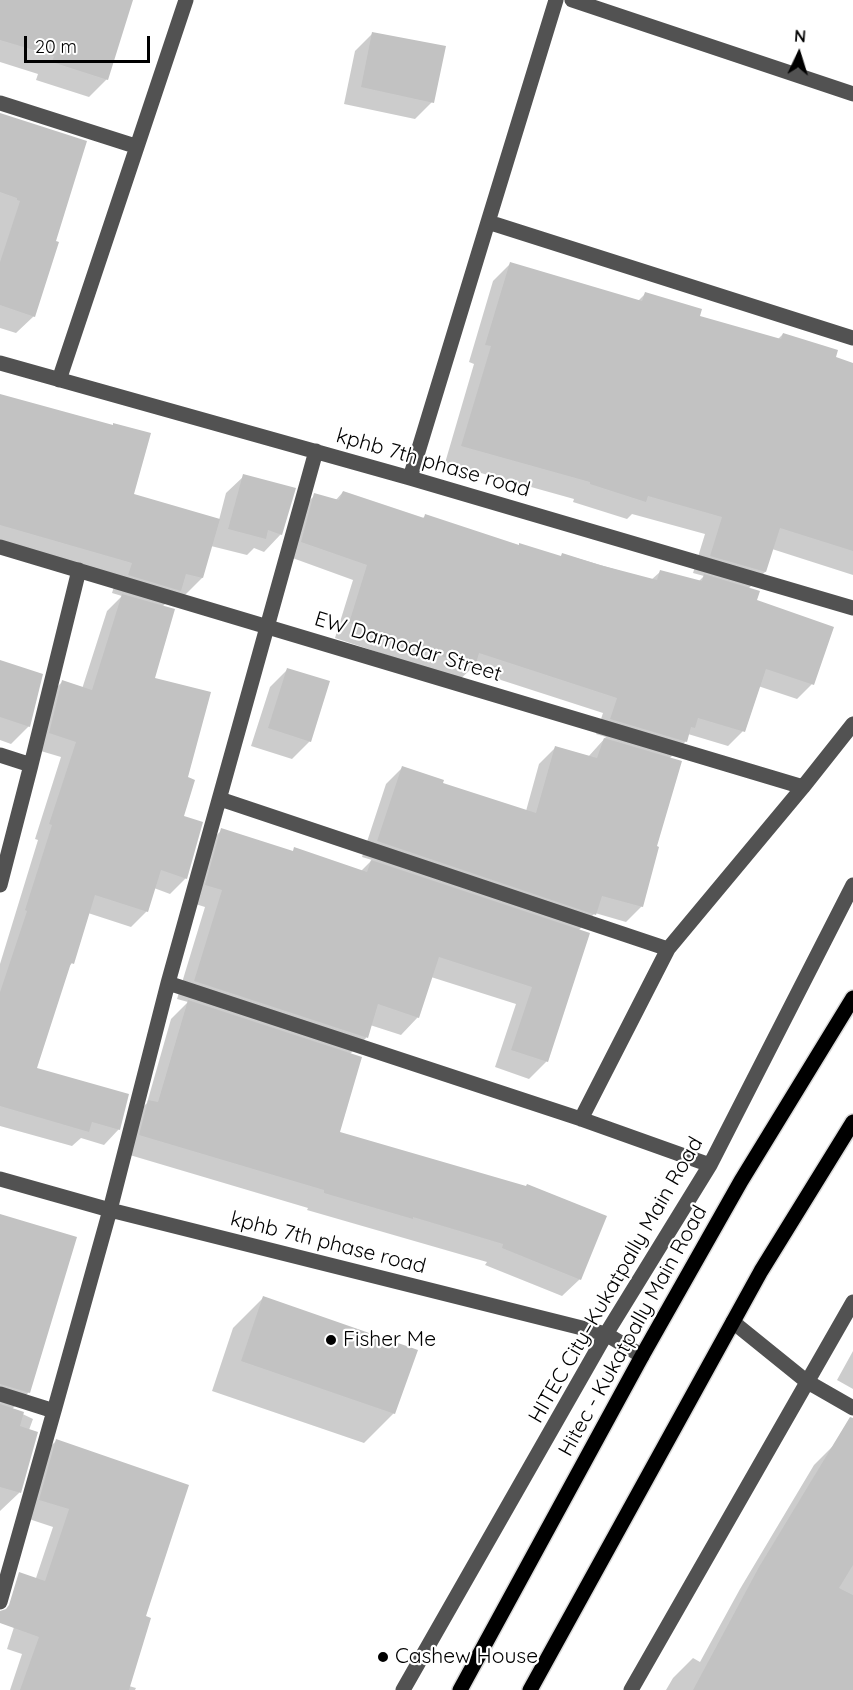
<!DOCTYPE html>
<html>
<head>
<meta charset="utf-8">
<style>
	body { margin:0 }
	#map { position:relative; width:853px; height:1690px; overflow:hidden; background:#fff; font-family:Quicksand,sans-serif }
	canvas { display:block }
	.north { position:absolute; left:769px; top:24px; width:60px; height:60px; -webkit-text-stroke:4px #fff; paint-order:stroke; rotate:4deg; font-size:16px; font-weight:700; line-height:24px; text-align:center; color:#000 }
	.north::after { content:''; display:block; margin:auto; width:21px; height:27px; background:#000; clip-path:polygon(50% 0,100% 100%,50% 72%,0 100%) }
	.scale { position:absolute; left:24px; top:36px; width:126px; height:27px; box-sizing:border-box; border:3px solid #000; border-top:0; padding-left:8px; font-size:18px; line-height:21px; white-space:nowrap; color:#000; -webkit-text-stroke:4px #fff; paint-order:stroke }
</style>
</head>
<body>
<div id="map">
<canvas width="853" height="1690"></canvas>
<div class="north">N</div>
<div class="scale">20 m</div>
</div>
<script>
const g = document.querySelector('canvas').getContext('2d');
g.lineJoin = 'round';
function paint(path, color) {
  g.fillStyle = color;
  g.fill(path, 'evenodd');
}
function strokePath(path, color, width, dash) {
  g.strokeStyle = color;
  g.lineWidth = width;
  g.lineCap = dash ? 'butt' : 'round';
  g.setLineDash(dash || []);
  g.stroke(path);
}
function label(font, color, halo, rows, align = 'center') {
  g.font = font + ' Quicksand,sans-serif';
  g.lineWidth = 4.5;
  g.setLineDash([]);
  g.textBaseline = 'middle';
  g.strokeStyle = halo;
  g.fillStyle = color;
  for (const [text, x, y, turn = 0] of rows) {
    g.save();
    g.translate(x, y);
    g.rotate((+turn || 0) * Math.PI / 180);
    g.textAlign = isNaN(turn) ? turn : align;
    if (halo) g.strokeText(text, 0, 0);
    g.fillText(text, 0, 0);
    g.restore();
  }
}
const shadow = new Path2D(`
	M 0,0 L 131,0 L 107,79 L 89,97 L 36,80 L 38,74 L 0,62 Z
	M 373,33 L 432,102 L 415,119 L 344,104 L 355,51 Z
	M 0,115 L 55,242 L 34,316 L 16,333 L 0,328 Z
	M 510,264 L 638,301 L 645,294 L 698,317 L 777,340 L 783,334 L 834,358 L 853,365 L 853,575 L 772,549 L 765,572 L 748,589 L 812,684 L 797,699 L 758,686 L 743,731 L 728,746 L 688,734 L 686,741 L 669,759 L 655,847 L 642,906 L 626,922 L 595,913 L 578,931 L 547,1061 L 529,1079 L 495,1067 L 516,1004 L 431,977 L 418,1017 L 401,1035 L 370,1025 L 366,1038 L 349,1055 L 338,1133 L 580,1279 L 562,1296 L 485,1265 L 487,1262 L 307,1210 L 308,1208 L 123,1153 L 131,1119 L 147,1103 L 171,1019 L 188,1002 L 177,999 L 205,907 L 189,902 L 204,847 L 222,830 L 292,852 L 295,849 L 361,871 L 372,860 L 362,857 L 386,784 L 402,768 L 441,784 L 526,811 L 539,764 L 555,748 L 588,757 L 606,737 L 596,734 L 603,713 L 470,670 L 458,681 L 425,668 L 335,638 L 353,580 L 287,556 L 300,510 L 315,495 L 335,501 L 343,492 L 422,519 L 426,515 L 518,546 L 560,557 L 563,554 L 651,580 L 660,572 L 699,581 L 704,576 L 693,573 L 705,534 L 632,514 L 627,519 L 573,502 L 574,499 L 445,463 L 474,364 L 469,362 L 493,281 Z
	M 0,395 L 132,495 L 219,520 L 226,493 L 244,476 L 281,534 L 264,552 L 254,548 L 247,555 L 211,546 L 202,578 L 185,595 L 176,593 L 162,607 L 154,679 L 186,778 L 182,817 L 186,878 L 170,894 L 154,888 L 147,911 L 131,927 L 88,913 L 72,963 L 68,968 L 35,1069 L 119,1129 L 104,1145 L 81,1138 L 72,1146 L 0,1126 L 0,964 L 38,840 L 35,839 L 61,757 L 34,749 L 47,697 L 62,682 L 82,689 L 107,611 L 122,596 L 112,593 L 116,580 L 0,546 Z
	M 0,662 L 29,726 L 11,744 L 0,740 Z
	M 288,669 L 310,741 L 292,759 L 251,746 L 270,687 Z
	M 0,1215 L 29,1392 L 12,1409 L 33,1419 L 29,1430 L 36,1433 L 19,1493 L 0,1511 Z
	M 263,1298 L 394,1413 L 364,1443 L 212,1391 L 233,1328 Z
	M 853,1351 L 853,1389 L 837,1380 Z
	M 57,1440 L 144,1617 L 129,1686 L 136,1688 L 135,1690 L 10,1690 L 22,1654 L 7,1649 L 23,1599 L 32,1590 L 53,1527 L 23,1517 L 39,1458 Z
	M 834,1445 L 853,1456 L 853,1690 L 666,1690 L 673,1678 L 693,1658 L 700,1662 L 740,1589 L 814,1465 Z`);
const building = new Path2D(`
	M 0,0 L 133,0 L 108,80 L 52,62 L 54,56 L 0,40 Z
	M 372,32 L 446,46 L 434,103 L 361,87 Z
	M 0,113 L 87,141 L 56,241 L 59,242 L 35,317 L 0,305 L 0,262 L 20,201 L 17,200 L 17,198 L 0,192 Z
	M 510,262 L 642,301 L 645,292 L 702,309 L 700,316 L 781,339 L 783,333 L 838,350 L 836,357 L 853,363 L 853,551 L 780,528 L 766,572 L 710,556 L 722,517 L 648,496 L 646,502 L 590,484 L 590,482 L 461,446 L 491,346 L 485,345 Z
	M 0,394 L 113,425 L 113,423 L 151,433 L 134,494 L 220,519 L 203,578 L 186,574 L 181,591 L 128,575 L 132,563 L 0,525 Z
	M 243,474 L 296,488 L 282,535 L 268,530 L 266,539 L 228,529 Z
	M 343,491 L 424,518 L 425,514 L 519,545 L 519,543 L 561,556 L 562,553 L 600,565 L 657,580 L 660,570 L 702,581 L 704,574 L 760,591 L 757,600 L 834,627 L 814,685 L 766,669 L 745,732 L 698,718 L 695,728 L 691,727 L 687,742 L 610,719 L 617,698 L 479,653 L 475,667 L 438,655 L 439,653 L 349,623 L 367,565 L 301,542 L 314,493 L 339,500 Z
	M 122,594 L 175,609 L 155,678 L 211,692 L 188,777 L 195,780 L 184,816 L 203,822 L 187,879 L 161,870 L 148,912 L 95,895 L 74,964 L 71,963 L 37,1068 L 129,1094 L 120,1130 L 92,1122 L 89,1132 L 0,1106 L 0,992 L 27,911 L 25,910 L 52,825 L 49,824 L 76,742 L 49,733 L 62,680 L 92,690 Z
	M 0,660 L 43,674 L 30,727 L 0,717 Z
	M 287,668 L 330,681 L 311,742 L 268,728 Z
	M 604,738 L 682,761 L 657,846 L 659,847 L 643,907 L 602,896 L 596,915 L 377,841 L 402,766 L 444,780 L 443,783 L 536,813 L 555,746 L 597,758 Z
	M 221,828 L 293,851 L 294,847 L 367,872 L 371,860 L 590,933 L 548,1062 L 511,1050 L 532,987 L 439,957 L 419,1018 L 378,1004 L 368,1038 L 194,981 L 222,890 L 205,885 Z
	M 188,1000 L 362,1057 L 340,1132 L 526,1186 L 527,1184 L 607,1216 L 581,1280 L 502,1248 L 503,1244 L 413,1217 L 413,1219 L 365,1205 L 324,1193 L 324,1190 L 139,1135 L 148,1100 L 158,1102 Z
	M 0,1214 L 77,1237 L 30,1393 L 0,1384 Z
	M 263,1296 L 418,1350 L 395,1414 L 241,1361 Z
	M 0,1404 L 24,1412 L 20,1426 L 38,1432 L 21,1493 L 0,1487 Z
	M 850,1417 L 853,1418 L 853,1565 L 839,1588 L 853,1595 L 853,1690 L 693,1690 L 759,1567 Z
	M 56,1439 L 189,1485 L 146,1616 L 151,1618 L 129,1690 L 20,1690 L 39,1637 L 0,1623 L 0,1611 L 6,1609 L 9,1605 L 19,1572 L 45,1581 L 69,1509 L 39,1500 Z`);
const minor = new Path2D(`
	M 572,0 L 853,94
	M 0,103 L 135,146
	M 488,222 L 556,0
	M 0,363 L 410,478 L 853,608
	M 59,380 L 186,0
	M 410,478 L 488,222 L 853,338
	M 0,547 L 803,787
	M 0,755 L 31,765 L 0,885
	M 31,765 L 79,570
	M 220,799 L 668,949
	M 168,983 L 581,1119 L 710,1165
	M 581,1119 L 668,949 L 803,787 L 853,724
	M 0,1179 L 110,1210 L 606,1334 L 642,1356
	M 733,1322 L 806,1381 L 853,1408
	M 0,1394 L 54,1411 L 0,1602
	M 54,1411 L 110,1210 L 168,983 L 316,451
	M 403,1690 L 606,1334 L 710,1165 L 853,885
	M 631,1690 L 853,1302`);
const major = new Path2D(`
	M 460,1690 L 642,1356 L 741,1181 L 853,998
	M 530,1690 L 761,1271 L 853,1122`);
const markers = [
	[331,1340,6,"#000"],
	[383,1657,6,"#000"]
];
const streetNames = [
	["kphb 7th phase road",433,463,16],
	["EW Damodar Street",408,647,17],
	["kphb 7th phase road",328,1243,14],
	["HITEC City–Kukatpally Main Road",616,1280,-60],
	["Hitec - Kukatpally Main Road",633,1331,-61]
];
const poiNames = [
	["Fisher Me",343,1340],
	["Cashew House",395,1657]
];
paint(shadow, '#0003');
paint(building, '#c2c2c2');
strokePath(major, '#dbdbdb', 18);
strokePath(minor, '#525252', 15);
strokePath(major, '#000', 15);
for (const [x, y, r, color] of markers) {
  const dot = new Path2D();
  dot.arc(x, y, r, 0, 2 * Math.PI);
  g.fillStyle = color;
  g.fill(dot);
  strokePath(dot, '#fff', 2);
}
label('21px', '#000', '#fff', streetNames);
label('21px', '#000', '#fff', poiNames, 'left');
</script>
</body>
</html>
